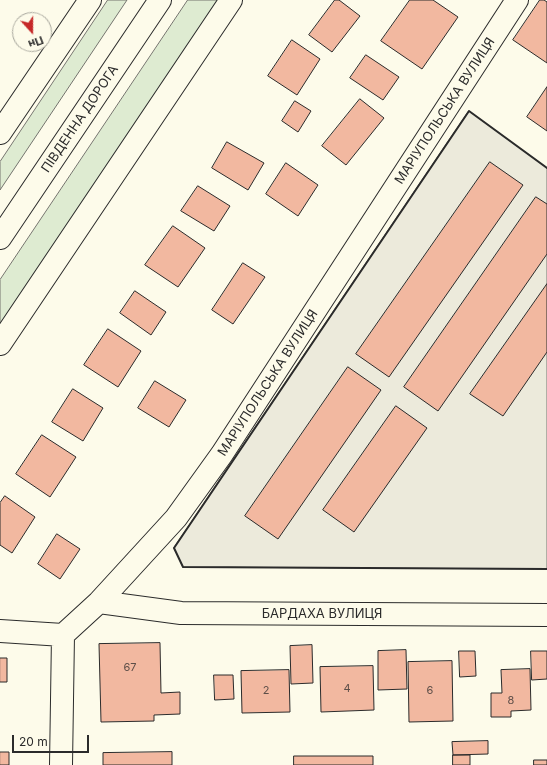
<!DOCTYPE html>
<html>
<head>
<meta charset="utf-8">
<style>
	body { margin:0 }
	#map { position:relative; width:547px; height:765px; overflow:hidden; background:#fdfbea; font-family:Inter,sans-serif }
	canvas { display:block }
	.north { position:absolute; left:12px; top:12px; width:40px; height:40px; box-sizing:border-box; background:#fdfbea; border:1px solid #a9a89e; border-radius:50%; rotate:159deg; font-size:11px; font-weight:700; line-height:16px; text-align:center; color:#2b2b2b }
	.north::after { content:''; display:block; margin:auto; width:14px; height:18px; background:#c62828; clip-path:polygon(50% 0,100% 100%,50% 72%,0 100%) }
	.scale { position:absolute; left:12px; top:735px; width:77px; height:18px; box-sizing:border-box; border:2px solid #2b2b2b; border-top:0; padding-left:5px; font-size:12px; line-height:14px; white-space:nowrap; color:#2b2b2b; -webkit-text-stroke:3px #fdfbea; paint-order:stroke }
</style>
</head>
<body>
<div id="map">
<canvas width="547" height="765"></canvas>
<div class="north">Пн</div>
<div class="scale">20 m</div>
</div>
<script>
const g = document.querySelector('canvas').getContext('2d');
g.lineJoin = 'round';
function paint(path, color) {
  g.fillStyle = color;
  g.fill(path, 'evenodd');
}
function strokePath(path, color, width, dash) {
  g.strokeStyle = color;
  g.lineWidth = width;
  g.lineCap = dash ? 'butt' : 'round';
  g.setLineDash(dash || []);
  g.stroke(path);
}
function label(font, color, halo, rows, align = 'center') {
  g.font = font + ' Inter,sans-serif';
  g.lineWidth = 3;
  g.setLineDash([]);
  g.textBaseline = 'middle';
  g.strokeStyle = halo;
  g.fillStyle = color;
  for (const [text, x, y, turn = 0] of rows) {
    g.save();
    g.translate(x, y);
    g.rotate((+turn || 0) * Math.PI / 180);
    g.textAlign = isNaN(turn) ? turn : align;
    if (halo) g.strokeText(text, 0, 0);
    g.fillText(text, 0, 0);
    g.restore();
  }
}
const green = new Path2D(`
	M 108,0 L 127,0 L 0,190 L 0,162 Z
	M 188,0 L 219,0 L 0,328 L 0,280 Z`);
const parking = new Path2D(`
	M 469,111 L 547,168 L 547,569 L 183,567 L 174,548 Z`);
const building = new Path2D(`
	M 335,0 L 339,0 L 360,16 L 332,52 L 309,35 Z
	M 410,0 L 433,0 L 458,17 L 422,69 L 381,41 Z
	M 540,0 L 544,0 L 547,2 L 547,63 L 513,40 Z
	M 292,40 L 320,59 L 297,95 L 268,76 Z
	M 366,55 L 399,77 L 383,100 L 350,78 Z
	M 547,87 L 547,131 L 527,117 Z
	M 360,99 L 384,118 L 346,165 L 322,146 Z
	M 295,101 L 311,111 L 298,132 L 282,121 Z
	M 227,142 L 264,163 L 248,190 L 212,168 Z
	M 490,162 L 523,185 L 389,377 L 356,354 Z
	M 286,163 L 318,185 L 298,216 L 266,194 Z
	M 198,186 L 230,206 L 214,231 L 181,211 Z
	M 536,197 L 547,204 L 547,254 L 438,411 L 404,387 Z
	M 173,226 L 205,248 L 178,287 L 145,265 Z
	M 243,263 L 265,277 L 233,324 L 212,310 Z
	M 547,284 L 547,352 L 503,416 L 470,394 Z
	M 135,291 L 166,312 L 151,335 L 120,313 Z
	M 108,329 L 141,351 L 118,387 L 84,365 Z
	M 348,367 L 381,390 L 278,539 L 245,516 Z
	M 155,381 L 186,400 L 169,427 L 138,408 Z
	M 73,389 L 103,408 L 83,441 L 52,422 Z
	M 396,406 L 427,428 L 354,532 L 323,510 Z
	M 42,435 L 76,457 L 50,497 L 16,474 Z
	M 5,496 L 35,517 L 12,553 L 0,545 L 0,503 Z
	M 57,534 L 80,549 L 60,579 L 38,564 Z
	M 160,643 L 161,693 L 180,692 L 180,714 L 154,715 L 154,721 L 101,722 L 99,644 Z
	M 312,645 L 313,683 L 291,684 L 290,646 Z
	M 406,650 L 407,689 L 378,690 L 378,651 Z
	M 459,651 L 475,651 L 476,676 L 460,677 Z
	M 531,651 L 547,651 L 547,679 L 532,680 Z
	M 0,658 L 7,658 L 7,682 L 0,682 Z
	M 452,661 L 453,721 L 409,722 L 408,662 Z
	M 373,666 L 374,710 L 321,712 L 320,667 Z
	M 530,669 L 531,710 L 511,711 L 511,717 L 491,717 L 491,693 L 502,693 L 501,670 Z
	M 289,670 L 290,712 L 242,713 L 241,671 Z
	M 214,675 L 233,675 L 234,699 L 215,700 Z
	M 488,741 L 488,754 L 453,755 L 452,742 Z
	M 0,752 L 9,752 L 9,765 L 0,765 Z
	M 172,752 L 172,765 L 103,765 L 103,753 Z
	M 453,755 L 470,755 L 470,765 L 453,765 Z
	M 294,756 L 373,756 L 373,765 L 294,765 Z
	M 534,760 L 547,760 L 547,765 L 534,765 Z`);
const minor = new Path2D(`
	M 0,344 L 231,0
	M 99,602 L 181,613 L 547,615
	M 0,631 L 63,635
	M 61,765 L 63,635 L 99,602 L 176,518 L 222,454 L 517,0`);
const primary = new Path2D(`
	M 0,133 L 90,0
	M 0,238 L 160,0`);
const wall = new Path2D(`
	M 547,168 L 469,111 L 174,548 L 183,567 L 547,569`);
const numberNames = [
	["67",130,668],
	["4",347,689],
	["2",266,691],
	["6",430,691],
	["8",511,701]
];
const streetNames = [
	["МАРІУПОЛЬСЬКА ВУЛИЦЯ",445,111,-57],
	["ПІВДЕННА ДОРОГА",80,119,-56],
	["МАРІУПОЛЬСЬКА ВУЛИЦЯ",268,383,-57],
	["БАРДАХА ВУЛИЦЯ",322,614]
];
paint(green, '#deebd1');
strokePath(green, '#74746e', 1);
paint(parking, '#eceadb');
strokePath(parking, '#74746e', 1);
paint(building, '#f2b8a0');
strokePath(building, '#2b2b2b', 1);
strokePath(minor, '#2b2b2b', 24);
strokePath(primary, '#2b2b2b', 24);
strokePath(minor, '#fdfbea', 22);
strokePath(primary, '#fdfbea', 22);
strokePath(wall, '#2b2b2b', 2);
label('11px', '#5d4e48', null, numberNames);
label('13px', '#2b2b2b', '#fdfbea', streetNames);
</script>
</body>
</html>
